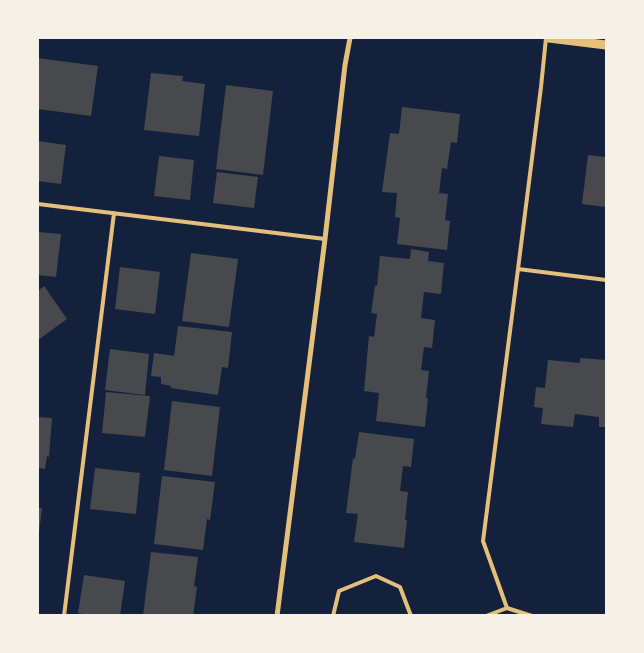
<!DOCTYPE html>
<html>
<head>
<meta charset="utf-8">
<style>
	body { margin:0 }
	#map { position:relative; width:644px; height:653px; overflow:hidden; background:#14213d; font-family:"Work Sans",sans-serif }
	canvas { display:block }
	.frame { position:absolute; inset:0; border:39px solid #f6f1e7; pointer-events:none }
</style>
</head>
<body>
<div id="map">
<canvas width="644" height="653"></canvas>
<div class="frame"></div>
</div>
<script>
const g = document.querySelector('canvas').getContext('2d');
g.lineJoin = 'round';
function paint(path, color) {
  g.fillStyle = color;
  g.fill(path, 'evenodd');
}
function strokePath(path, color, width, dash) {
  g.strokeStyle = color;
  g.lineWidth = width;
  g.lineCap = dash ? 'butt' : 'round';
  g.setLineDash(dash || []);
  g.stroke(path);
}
const building = new Path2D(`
	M 38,58 L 98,66 L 91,116 L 38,109 Z
	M 151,73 L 183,76 L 182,81 L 205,84 L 199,136 L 144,130 Z
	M 226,85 L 273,91 L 263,175 L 216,169 Z
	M 402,107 L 460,114 L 457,143 L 451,142 L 447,169 L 442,168 L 439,193 L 448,194 L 445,220 L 450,221 L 447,250 L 397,244 L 400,218 L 395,217 L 397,193 L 382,192 L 390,133 L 399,134 Z
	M 38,141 L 66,145 L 61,184 L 38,181 Z
	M 588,155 L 606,157 L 606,207 L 582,204 Z
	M 159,156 L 194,160 L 190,200 L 154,196 Z
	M 217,172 L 258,177 L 254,208 L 213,203 Z
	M 38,232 L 61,234 L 56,277 L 38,275 Z
	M 411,249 L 429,252 L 428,261 L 444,263 L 441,294 L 424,292 L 421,318 L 435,320 L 432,348 L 424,347 L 421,370 L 429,371 L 426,398 L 428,398 L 425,427 L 376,421 L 379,393 L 364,391 L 369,336 L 374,337 L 377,314 L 371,313 L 375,286 L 377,286 L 380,256 L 410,259 Z
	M 191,253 L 238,259 L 229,327 L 182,321 Z
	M 120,267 L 160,272 L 155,314 L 115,309 Z
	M 44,286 L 67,319 L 38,340 L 38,291 Z
	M 178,326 L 232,332 L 228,368 L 222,367 L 218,395 L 171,388 L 171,386 L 161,384 L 161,377 L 151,376 L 154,353 L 174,356 Z
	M 110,349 L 149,354 L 145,395 L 105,390 Z
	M 580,358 L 606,360 L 606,427 L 599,427 L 599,417 L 575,414 L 573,427 L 541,424 L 543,408 L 534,407 L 536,387 L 545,388 L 548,360 L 580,363 Z
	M 106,392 L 150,396 L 145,437 L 102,433 Z
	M 172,401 L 220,407 L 212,476 L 164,470 Z
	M 38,417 L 52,418 L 49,457 L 47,456 L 45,469 L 38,468 Z
	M 359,432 L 414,439 L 411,467 L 403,466 L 400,491 L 408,492 L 405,520 L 407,520 L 404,548 L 354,542 L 358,514 L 346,513 L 353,458 L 355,459 Z
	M 95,468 L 140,473 L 136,514 L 90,509 Z
	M 162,476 L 215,482 L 210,520 L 207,519 L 203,550 L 154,544 Z
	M 38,508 L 42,508 L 39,532 L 38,532 Z
	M 151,552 L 198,557 L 194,586 L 197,587 L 193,616 L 143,616 Z
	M 84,575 L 125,581 L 120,616 L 94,616 L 78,613 Z`);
const service = new Path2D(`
	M 38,204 L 325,239
	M 518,269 L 606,280
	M 507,608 L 483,541 L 518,269 L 541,87 L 546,38
	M 64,616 L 114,213
	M 333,616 L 339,591 L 376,576 L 400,587 L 411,616
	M 486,616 L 507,608 L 532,616`);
const minor = new Path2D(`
	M 277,616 L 325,239 L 345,65 L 350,38`);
const tertiary = new Path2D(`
	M 549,38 L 606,45`);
paint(building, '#48494c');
strokePath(service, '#e5c07b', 4);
strokePath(minor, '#e5c07b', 5);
strokePath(tertiary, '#e5c07b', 9);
</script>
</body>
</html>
